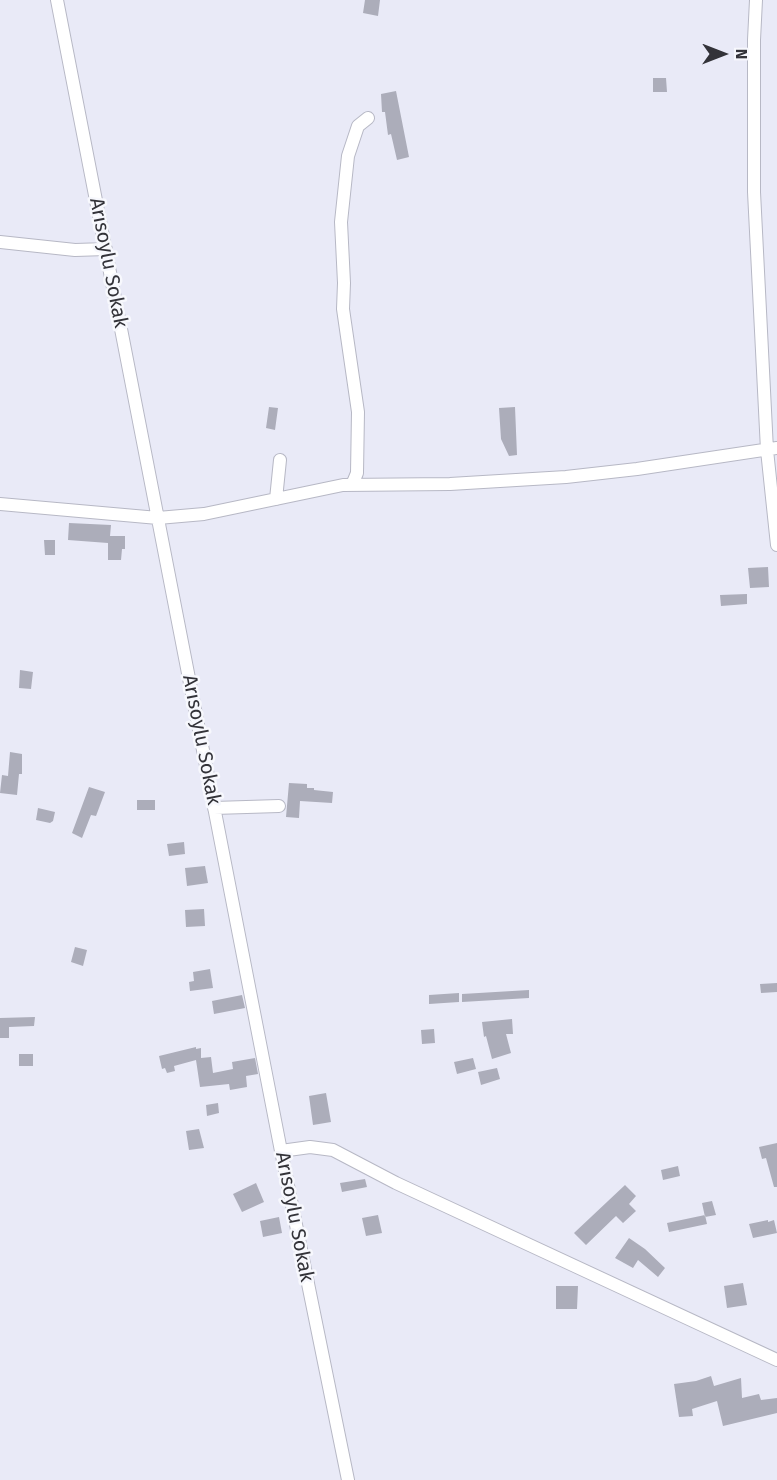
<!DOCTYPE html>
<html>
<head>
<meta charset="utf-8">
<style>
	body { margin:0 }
	#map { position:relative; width:777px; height:1480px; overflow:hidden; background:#e9eaf7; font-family:"Fira Sans",sans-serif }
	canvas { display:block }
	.north { position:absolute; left:693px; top:24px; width:60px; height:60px; -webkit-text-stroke:4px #f7f8fd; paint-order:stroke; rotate:90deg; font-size:16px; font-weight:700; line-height:24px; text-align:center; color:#333339 }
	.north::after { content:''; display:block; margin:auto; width:21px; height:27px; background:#333339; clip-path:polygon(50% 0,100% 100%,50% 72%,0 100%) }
</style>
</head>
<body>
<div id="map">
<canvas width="777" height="1480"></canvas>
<div class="north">N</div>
</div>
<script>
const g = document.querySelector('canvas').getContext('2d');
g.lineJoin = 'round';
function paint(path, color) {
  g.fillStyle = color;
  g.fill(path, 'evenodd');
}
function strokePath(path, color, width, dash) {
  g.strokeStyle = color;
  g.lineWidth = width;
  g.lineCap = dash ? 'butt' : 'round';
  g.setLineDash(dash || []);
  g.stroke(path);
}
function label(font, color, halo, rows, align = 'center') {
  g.font = font + ' "Fira Sans",sans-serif';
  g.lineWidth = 5;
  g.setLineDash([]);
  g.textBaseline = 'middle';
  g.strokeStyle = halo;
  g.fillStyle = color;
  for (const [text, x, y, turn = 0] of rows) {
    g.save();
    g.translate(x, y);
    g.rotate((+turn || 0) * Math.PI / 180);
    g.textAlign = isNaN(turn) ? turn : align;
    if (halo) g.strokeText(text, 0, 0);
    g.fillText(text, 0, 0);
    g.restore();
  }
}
const building = new Path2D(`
	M 365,0 L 380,0 L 378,16 L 363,13 Z
	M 653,78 L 666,78 L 667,92 L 653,92 Z
	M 396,91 L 409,157 L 397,160 L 391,134 L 388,135 L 385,112 L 382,112 L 381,94 Z
	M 269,407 L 278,408 L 275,430 L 266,428 Z
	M 515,407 L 517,455 L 509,456 L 501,439 L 499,408 Z
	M 69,523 L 111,525 L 110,536 L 125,536 L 125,549 L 122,549 L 121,560 L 108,560 L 108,543 L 68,540 Z
	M 44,540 L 55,540 L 55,555 L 45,555 Z
	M 768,567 L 769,587 L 750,588 L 748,568 Z
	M 747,594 L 747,604 L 721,606 L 720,595 Z
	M 20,670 L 33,672 L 31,689 L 19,688 Z
	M 10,752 L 22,754 L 22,774 L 19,774 L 17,795 L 0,793 L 2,775 L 8,776 Z
	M 289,783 L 307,784 L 307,788 L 314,788 L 314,790 L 333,792 L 332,803 L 300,801 L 299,818 L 286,817 Z
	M 89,787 L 105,792 L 96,816 L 91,815 L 82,838 L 72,833 Z
	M 137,800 L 155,800 L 155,810 L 137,810 Z
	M 38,808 L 55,812 L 53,821 L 50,823 L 36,820 Z
	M 184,842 L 185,854 L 169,856 L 167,844 Z
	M 205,866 L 208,883 L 187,886 L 185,868 Z
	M 204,909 L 205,926 L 186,927 L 185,910 Z
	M 75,947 L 87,950 L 83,966 L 71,962 Z
	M 210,969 L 213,988 L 190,991 L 189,982 L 194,981 L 193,972 Z
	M 777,983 L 777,992 L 761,993 L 760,984 Z
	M 529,990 L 529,998 L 462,1002 L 462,994 Z
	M 459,993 L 459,1002 L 429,1004 L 429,995 Z
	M 242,995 L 245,1008 L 214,1014 L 212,1001 Z
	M 35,1017 L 34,1026 L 9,1027 L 9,1038 L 0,1038 L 0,1018 Z
	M 512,1019 L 513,1034 L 506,1034 L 511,1053 L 492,1059 L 486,1036 L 484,1037 L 482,1022 Z
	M 434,1029 L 435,1043 L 422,1044 L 421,1030 Z
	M 196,1047 L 196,1049 L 201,1048 L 201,1058 L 211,1057 L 213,1073 L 233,1069 L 232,1062 L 255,1058 L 258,1074 L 246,1076 L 247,1087 L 230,1090 L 229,1084 L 200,1087 L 196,1060 L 174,1066 L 175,1071 L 167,1073 L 165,1068 L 162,1069 L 159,1056 Z
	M 19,1054 L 33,1054 L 33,1066 L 19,1066 Z
	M 473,1058 L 476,1069 L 457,1074 L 454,1062 Z
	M 497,1068 L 500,1079 L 481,1085 L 478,1072 Z
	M 326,1093 L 331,1122 L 313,1125 L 309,1096 Z
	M 218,1103 L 219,1113 L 207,1116 L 206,1105 Z
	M 199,1129 L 204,1148 L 189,1150 L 186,1131 Z
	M 777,1143 L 777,1187 L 774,1187 L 766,1158 L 762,1159 L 759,1147 Z
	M 678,1166 L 680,1176 L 663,1180 L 661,1170 Z
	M 365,1179 L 367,1187 L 342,1192 L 340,1183 Z
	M 256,1183 L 264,1202 L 242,1212 L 233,1194 Z
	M 625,1185 L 636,1196 L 629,1204 L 636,1211 L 623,1223 L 616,1216 L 586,1245 L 574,1233 Z
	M 712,1201 L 716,1215 L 705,1217 L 702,1203 Z
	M 378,1215 L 382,1233 L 366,1236 L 362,1218 Z
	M 705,1215 L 707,1224 L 669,1232 L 667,1223 Z
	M 279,1217 L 282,1233 L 263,1237 L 260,1221 Z
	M 768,1220 L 768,1222 L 774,1220 L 777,1233 L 753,1238 L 749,1224 Z
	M 629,1238 L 645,1249 L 665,1268 L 658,1277 L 638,1260 L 633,1268 L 615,1258 Z
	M 743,1283 L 747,1305 L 727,1308 L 724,1286 Z
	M 556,1286 L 578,1286 L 577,1309 L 556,1309 Z
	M 711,1376 L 714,1386 L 741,1378 L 742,1398 L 759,1394 L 761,1400 L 777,1398 L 777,1413 L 723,1426 L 717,1401 L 692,1409 L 693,1416 L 679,1417 L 674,1384 L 696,1381 Z`);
const minor = new Path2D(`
	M 57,0 L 281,1151 L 348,1480
	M 756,0 L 754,40 L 754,192 L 767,450 L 777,545
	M 0,242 L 75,250 L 106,249
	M 352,485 L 357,473 L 358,412 L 343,309 L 344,283 L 341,222 L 348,156 L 358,126 L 368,118
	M 276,499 L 280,460
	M 0,504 L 158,518 L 204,514 L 343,485 L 450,484 L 566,477 L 637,469 L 777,448
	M 214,808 L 279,806
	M 281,1151 L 310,1147 L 333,1150 L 396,1183 L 777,1360`);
const streetNames = [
	["Arısoylu Sokak",108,263,79],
	["Arısoylu Sokak",201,740,79],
	["Arısoylu Sokak",294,1217,79]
];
paint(building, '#acadba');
strokePath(minor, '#b7b8c5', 14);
strokePath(minor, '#fff', 12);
label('20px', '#333339', '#f7f8fd', streetNames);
</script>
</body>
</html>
